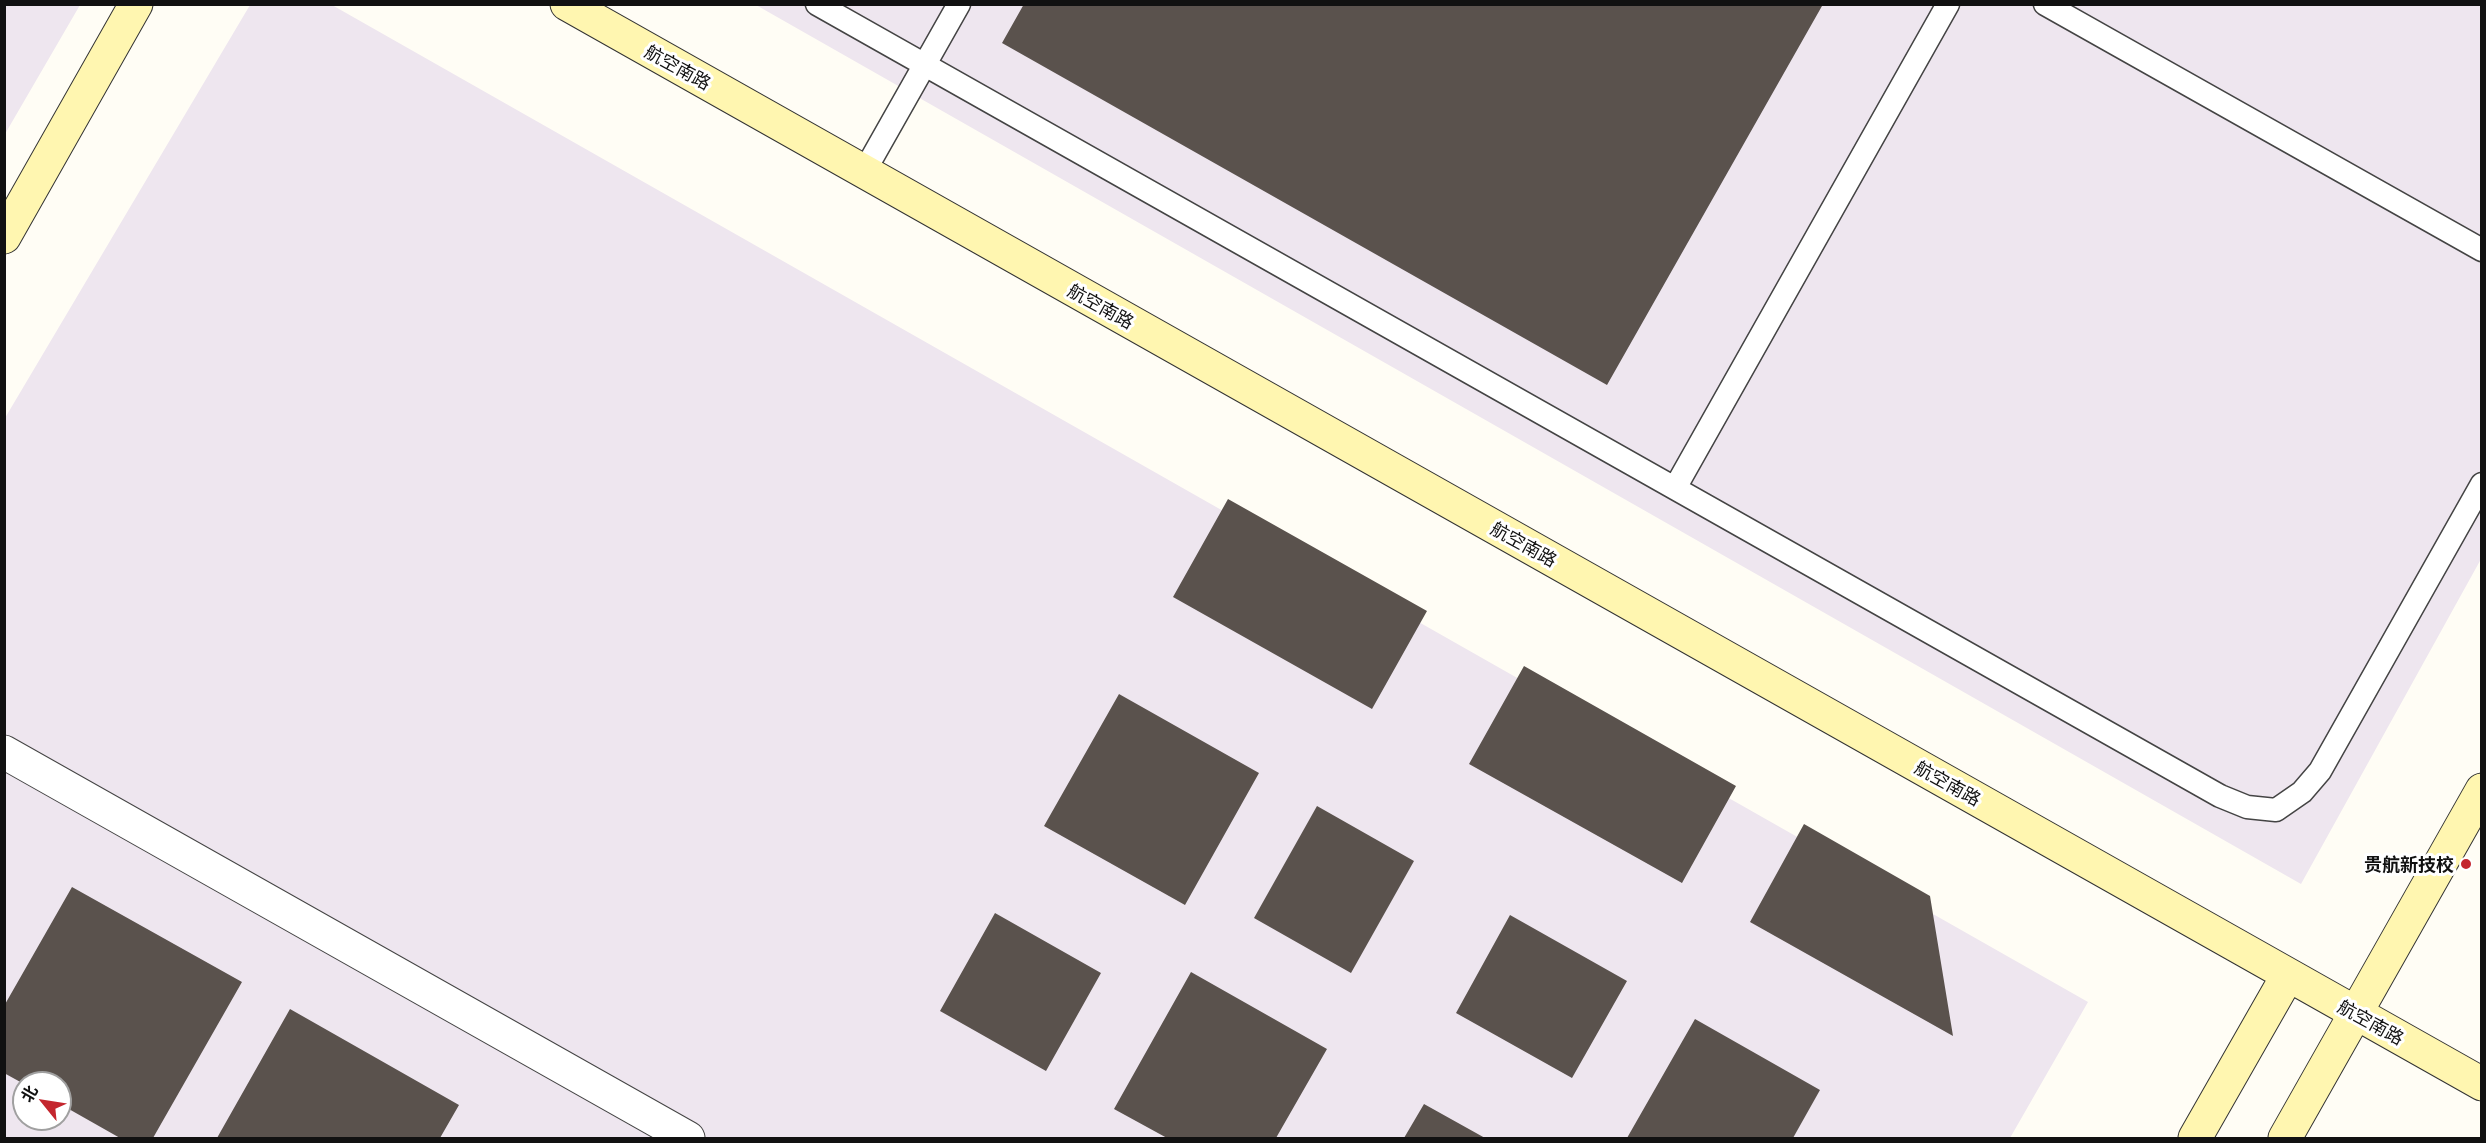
<!DOCTYPE html>
<html>
<head>
<meta charset="utf-8">
<style>
	body { margin:0 }
	#map { position:relative; width:2486px; height:1143px; overflow:hidden; background:#fffdf5; font-family:Georgia,"Noto Sans SC",serif }
	canvas { display:block }
	.frame { position:absolute; inset:0; border:6px solid #111; pointer-events:none }
	.north { position:absolute; left:12px; top:1071px; width:60px; height:60px; box-sizing:border-box; background:#fff; border:2px solid #a0a0a0; border-radius:50%; rotate:300deg; font-size:16px; font-weight:700; line-height:24px; text-align:center; color:#111 }
	.north::after { content:''; display:block; margin:auto; width:21px; height:27px; background:#c4262e; clip-path:polygon(50% 0,100% 100%,50% 72%,0 100%) }
</style>
</head>
<body>
<div id="map">
<canvas width="2486" height="1143"></canvas>
<div class="frame"></div>
<div class="north">北</div>
</div>
<script>
const g = document.querySelector('canvas').getContext('2d');
g.lineJoin = 'round';
function paint(path, color) {
  g.fillStyle = color;
  g.fill(path, 'evenodd');
}
function strokePath(path, color, width, dash) {
  g.strokeStyle = color;
  g.lineWidth = width;
  g.lineCap = dash ? 'butt' : 'round';
  g.setLineDash(dash || []);
  g.stroke(path);
}
function label(font, color, halo, rows, align = 'center') {
  g.font = font + ' Georgia,"Noto Sans SC",serif';
  g.lineWidth = 6;
  g.setLineDash([]);
  g.textBaseline = 'middle';
  g.strokeStyle = halo;
  g.fillStyle = color;
  for (const [text, x, y, turn = 0] of rows) {
    g.save();
    g.translate(x, y);
    g.rotate((+turn || 0) * Math.PI / 180);
    g.textAlign = isNaN(turn) ? turn : align;
    if (halo) g.strokeText(text, 0, 0);
    g.fillText(text, 0, 0);
    g.restore();
  }
}
const industrial = new Path2D(`
	M 5,4 L 80,5 L 5,134 L 4,5 Z
	M 250,5 L 332,5 L 2088,1002 L 2010,1138 L 5,1138 L 5,418 ZM 24,1083 L 60,1083 L 60,1119 L 24,1119 Z
	M 756,5 L 2481,5 L 2481,559 L 2301,884 Z`);
const building = new Path2D(`
	M 1024,4 L 1819,4 L 1822,6 L 1607,385 L 1002,43 Z
	M 1228,499 L 1427,611 L 1372,709 L 1173,597 Z
	M 1524,666 L 1736,786 L 1682,883 L 1469,764 Z
	M 1119,694 L 1259,773 L 1185,905 L 1044,826 Z
	M 1317,806 L 1414,861 L 1351,973 L 1254,918 Z
	M 1804,824 L 1930,896 L 1953,1036 L 1750,922 Z
	M 72,887 L 242,982 L 153,1138 L 120,1138 L 60,1104 L 60,1083 L 24,1084 L 4,1073 L 4,1006 Z
	M 995,913 L 1101,973 L 1046,1071 L 940,1011 Z
	M 1510,915 L 1627,981 L 1572,1078 L 1456,1013 Z
	M 1191,972 L 1327,1049 L 1276,1138 L 1167,1138 L 1114,1109 Z
	M 290,1009 L 459,1105 L 440,1138 L 217,1138 Z
	M 1695,1019 L 1820,1090 L 1793,1138 L 1627,1138 Z
	M 1424,1104 L 1485,1138 L 1404,1138 Z`);
const lane = new Path2D(`
	M 817,4 L 2220,796 L 2247,807 L 2276,810 L 2302,792 L 2320,771 L 2482,484
	M 2045,4 L 2482,250
	M 864,172 L 959,4
	M 1675,488 L 1948,4`);
const street = new Path2D(`
	M 4,752 L 688,1138`);
const secondary = new Path2D(`
	M 567,4 L 2482,1084
	M 4,237 L 136,4
	M 2195,1138 L 2288,975
	M 2285,1138 L 2482,790`);
const markers = [
	[2466,864,6,"#c4262e"]
];
const streetNames = [
	["航空南路",678,67,29],
	["航空南路",1101,306,29],
	["航空南路",1524,544,29],
	["航空南路",1948,783,29],
	["航空南路",2371,1022,29]
];
const poiNames = [
	["贵航新技校",2454,864]
];
paint(industrial, '#eee6ef');
paint(building, '#5a524d');
strokePath(lane, '#444', 25);
strokePath(street, '#444', 35);
strokePath(secondary, '#333', 35);
strokePath(lane, '#fff', 22);
strokePath(street, '#fff', 33);
strokePath(secondary, '#fff6b0', 33);
for (const [x, y, r, color] of markers) {
  const dot = new Path2D();
  dot.arc(x, y, r, 0, 2 * Math.PI);
  g.fillStyle = color;
  g.fill(dot);
  strokePath(dot, '#fff', 2);
}
label('18px', '#111', '#fff', streetNames);
label('bold 18px', '#111', '#fff', poiNames, 'right');
</script>
</body>
</html>
